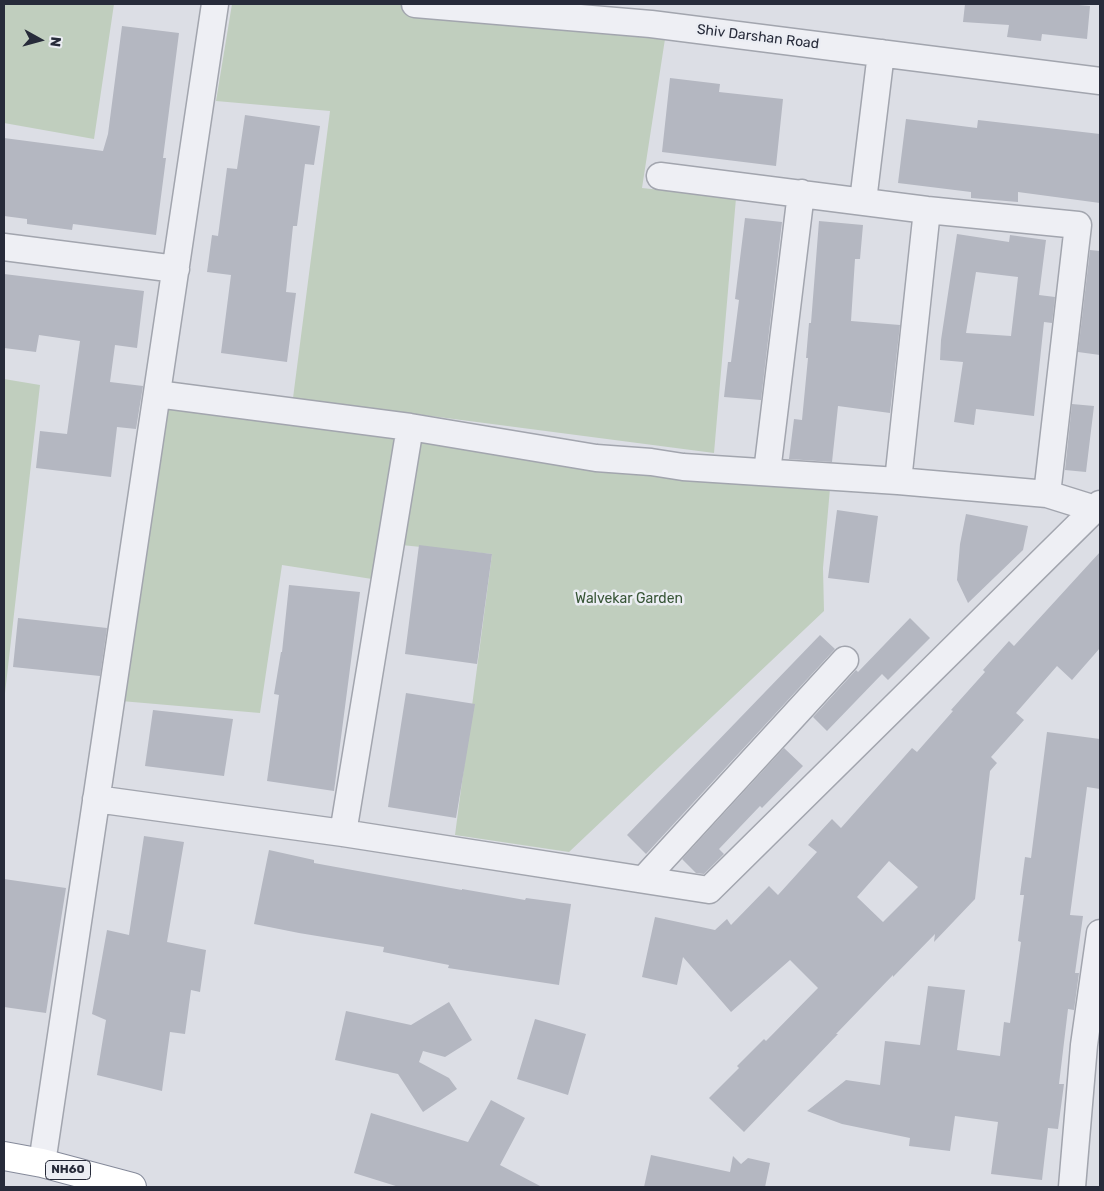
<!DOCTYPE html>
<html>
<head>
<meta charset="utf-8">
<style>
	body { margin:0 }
	#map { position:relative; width:1104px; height:1191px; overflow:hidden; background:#dcdee5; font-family:Rubik,sans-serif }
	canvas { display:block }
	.frame { position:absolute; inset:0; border:5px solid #272b3a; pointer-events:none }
	.north { position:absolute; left:15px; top:15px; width:50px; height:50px; -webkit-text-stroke:4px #ebedf3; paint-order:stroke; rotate:97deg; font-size:14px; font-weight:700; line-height:20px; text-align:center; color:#272b3a }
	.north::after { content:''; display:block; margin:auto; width:18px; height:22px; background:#272b3a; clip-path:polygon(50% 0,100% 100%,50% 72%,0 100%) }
</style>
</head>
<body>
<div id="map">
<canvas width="1104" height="1191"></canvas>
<div class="frame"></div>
<div class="north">N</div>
</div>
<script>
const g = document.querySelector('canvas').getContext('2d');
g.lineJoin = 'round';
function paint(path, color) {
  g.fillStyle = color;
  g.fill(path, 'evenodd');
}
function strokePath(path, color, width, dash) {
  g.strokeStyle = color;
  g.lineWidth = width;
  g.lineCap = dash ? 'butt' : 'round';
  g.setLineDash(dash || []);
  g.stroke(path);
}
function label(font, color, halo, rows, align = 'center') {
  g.font = font + ' Rubik,sans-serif';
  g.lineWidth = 5;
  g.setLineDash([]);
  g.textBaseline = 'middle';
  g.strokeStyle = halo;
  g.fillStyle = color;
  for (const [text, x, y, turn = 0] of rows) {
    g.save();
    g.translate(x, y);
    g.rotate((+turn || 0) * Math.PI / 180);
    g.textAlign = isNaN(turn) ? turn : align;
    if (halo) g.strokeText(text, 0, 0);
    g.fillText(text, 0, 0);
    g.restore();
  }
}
const green = new Path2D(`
	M 4,4 L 114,4 L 94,139 L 4,123 Z
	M 232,4 L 416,4 L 667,26 L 642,188 L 736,198 L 714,453 L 293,398 L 330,111 L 216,101 Z
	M 4,379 L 40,385 L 4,702 Z
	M 157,394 L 400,426 L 385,581 L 282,565 L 260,713 L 121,701 Z
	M 410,427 L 831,477 L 823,568 L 824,611 L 569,852 L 455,835 L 492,554 L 391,544 Z`);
const building = new Path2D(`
	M 965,4 L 1068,4 L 1090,6 L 1087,39 L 1042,34 L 1041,41 L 1007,37 L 1009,25 L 963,22 Z
	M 122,26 L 179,33 L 163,158 L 166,158 L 156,235 L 73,224 L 72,230 L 27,224 L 27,219 L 4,216 L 4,138 L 103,151 L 108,134 Z
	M 670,78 L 720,84 L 719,92 L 783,99 L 776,166 L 662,152 Z
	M 245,115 L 320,126 L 314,165 L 305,164 L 297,226 L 293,226 L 286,292 L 296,293 L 287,362 L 221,353 L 231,275 L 207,272 L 212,235 L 218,236 L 227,168 L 237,169 Z
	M 906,119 L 977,128 L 978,120 L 1100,134 L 1100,203 L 1018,192 L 1018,202 L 971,198 L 971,192 L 898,183 Z
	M 745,218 L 782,222 L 761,400 L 724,397 L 728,362 L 731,362 L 739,300 L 735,299 Z
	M 819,221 L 863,225 L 860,259 L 855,259 L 851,321 L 900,325 L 890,413 L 838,406 L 832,462 L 789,459 L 794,419 L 802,420 L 808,358 L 806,358 L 809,323 L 811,323 Z
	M 957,234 L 1009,242 L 1010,235 L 1046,240 L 1039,295 L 1055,297 L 1052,323 L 1044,322 L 1034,416 L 976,409 L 974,425 L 954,422 L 963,362 L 940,360 L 941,340 ZM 976,272 L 1018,277 L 1011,336 L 966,333 Z
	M 1090,250 L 1100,251 L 1100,355 L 1078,352 Z
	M 4,274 L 144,291 L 137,348 L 115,345 L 110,382 L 143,386 L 136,429 L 117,427 L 111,477 L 36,468 L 40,431 L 67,434 L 80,341 L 39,335 L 36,352 L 4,348 Z
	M 1072,404 L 1094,406 L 1086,472 L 1065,470 Z
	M 837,510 L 878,516 L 869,583 L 828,578 Z
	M 966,514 L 1028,526 L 1023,550 L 968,603 L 957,580 L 960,544 Z
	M 419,545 L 492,554 L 477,664 L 405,654 Z
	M 1100,552 L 1100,648 L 1072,680 L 1057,666 L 1016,713 L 1024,720 L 991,757 L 997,763 L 990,771 L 975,899 L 934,942 L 935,934 L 893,977 L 893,975 L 836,1034 L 838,1034 L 744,1132 L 709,1098 L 739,1068 L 737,1066 L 764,1039 L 766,1041 L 818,988 L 790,960 L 731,1012 L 683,957 L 677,985 L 642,977 L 655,917 L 715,930 L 727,919 L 731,925 L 769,886 L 778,895 L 817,852 L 808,845 L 832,819 L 841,828 L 912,748 L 917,752 L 953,711 L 951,710 L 985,672 L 983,670 L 1009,641 L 1014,646 ZM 889,861 L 918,887 L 883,922 L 857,897 Z
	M 289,585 L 360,592 L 334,791 L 267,781 L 279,695 L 274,694 L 281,652 L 282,652 Z
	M 18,618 L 107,628 L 100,676 L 13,667 Z
	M 910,618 L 930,638 L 888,680 L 882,674 L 827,731 L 813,717 L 856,670 L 858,672 Z
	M 820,635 L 835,649 L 646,854 L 627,835 Z
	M 406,693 L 475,704 L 456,818 L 388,807 Z
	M 153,710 L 233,719 L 224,776 L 145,766 Z
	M 1047,732 L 1100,739 L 1100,789 L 1087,787 L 1070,915 L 1083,916 L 1075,973 L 1079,973 L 1074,1010 L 1068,1009 L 1059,1084 L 1064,1084 L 1058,1129 L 1048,1128 L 1042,1180 L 991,1174 L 998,1122 L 955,1116 L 950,1151 L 909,1146 L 910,1138 L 842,1124 L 807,1111 L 846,1080 L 880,1085 L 885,1041 L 920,1045 L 928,986 L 965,990 L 957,1050 L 1000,1056 L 1004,1022 L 1010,1023 L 1021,942 L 1018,941 L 1024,895 L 1020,895 L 1025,857 L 1031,858 Z
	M 784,748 L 803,766 L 762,808 L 760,806 L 719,849 L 724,854 L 704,874 L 696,873 L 682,859 Z
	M 144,836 L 184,842 L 167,942 L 206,950 L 200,992 L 191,990 L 185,1034 L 170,1032 L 162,1091 L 97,1075 L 106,1020 L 92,1014 L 107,930 L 129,935 Z
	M 269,850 L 314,860 L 314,863 L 462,890 L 462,889 L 525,900 L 526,898 L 571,904 L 559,985 L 448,968 L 449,965 L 383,952 L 384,947 L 299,933 L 254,924 Z
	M 4,879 L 66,888 L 46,1013 L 4,1007 Z
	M 449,1002 L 472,1040 L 445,1057 L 423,1051 L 419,1062 L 449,1078 L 457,1089 L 423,1112 L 398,1074 L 335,1060 L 346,1011 L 411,1025 Z
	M 535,1019 L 586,1034 L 568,1095 L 517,1079 Z
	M 491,1100 L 525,1118 L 500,1165 L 542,1187 L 399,1187 L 354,1173 L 371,1113 L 468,1142 Z
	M 651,1155 L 730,1172 L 733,1156 L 741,1164 L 748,1158 L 770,1163 L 765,1187 L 644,1187 Z`);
const minor = new Path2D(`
	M 415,4 L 651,24 L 1100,81
	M 660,176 L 927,210 L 1078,225 L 1047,494
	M 863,201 L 881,53
	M 4,247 L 176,269
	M 157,394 L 410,427 L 596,458 L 651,462 L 683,467 L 898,481 L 1047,494 L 1095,509
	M 767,472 L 801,193
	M 898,481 L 927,210
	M 96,799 L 343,833 L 709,890 L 1100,504
	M 343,833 L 410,427
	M 644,879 L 845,660
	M 42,1163 L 215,4
	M 1072,1187 L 1084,1045 L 1100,933`);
const highway = new Path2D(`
	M 4,1156 L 42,1163 L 132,1187`);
const shields = [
	[68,1170,45]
];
const shieldNames = [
	["NH60",68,1170]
];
const streetNames = [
	["Shiv Darshan Road",758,37,7]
];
const parkNames = [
	["Walvekar Garden",629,599]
];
paint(green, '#c0cebe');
paint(building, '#b4b7c1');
strokePath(minor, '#a2a5ae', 29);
strokePath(highway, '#858a9a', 30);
strokePath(minor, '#eeeff4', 26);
strokePath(highway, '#fff', 28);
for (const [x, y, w] of shields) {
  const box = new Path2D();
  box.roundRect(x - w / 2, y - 9.5, w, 19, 4);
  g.fillStyle = '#ebedf3';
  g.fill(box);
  strokePath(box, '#272b3a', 1);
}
label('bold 12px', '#272b3a', null, shieldNames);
label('14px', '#272b3a', '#ebedf3', streetNames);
label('14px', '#375536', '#ebedf3', parkNames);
</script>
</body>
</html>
